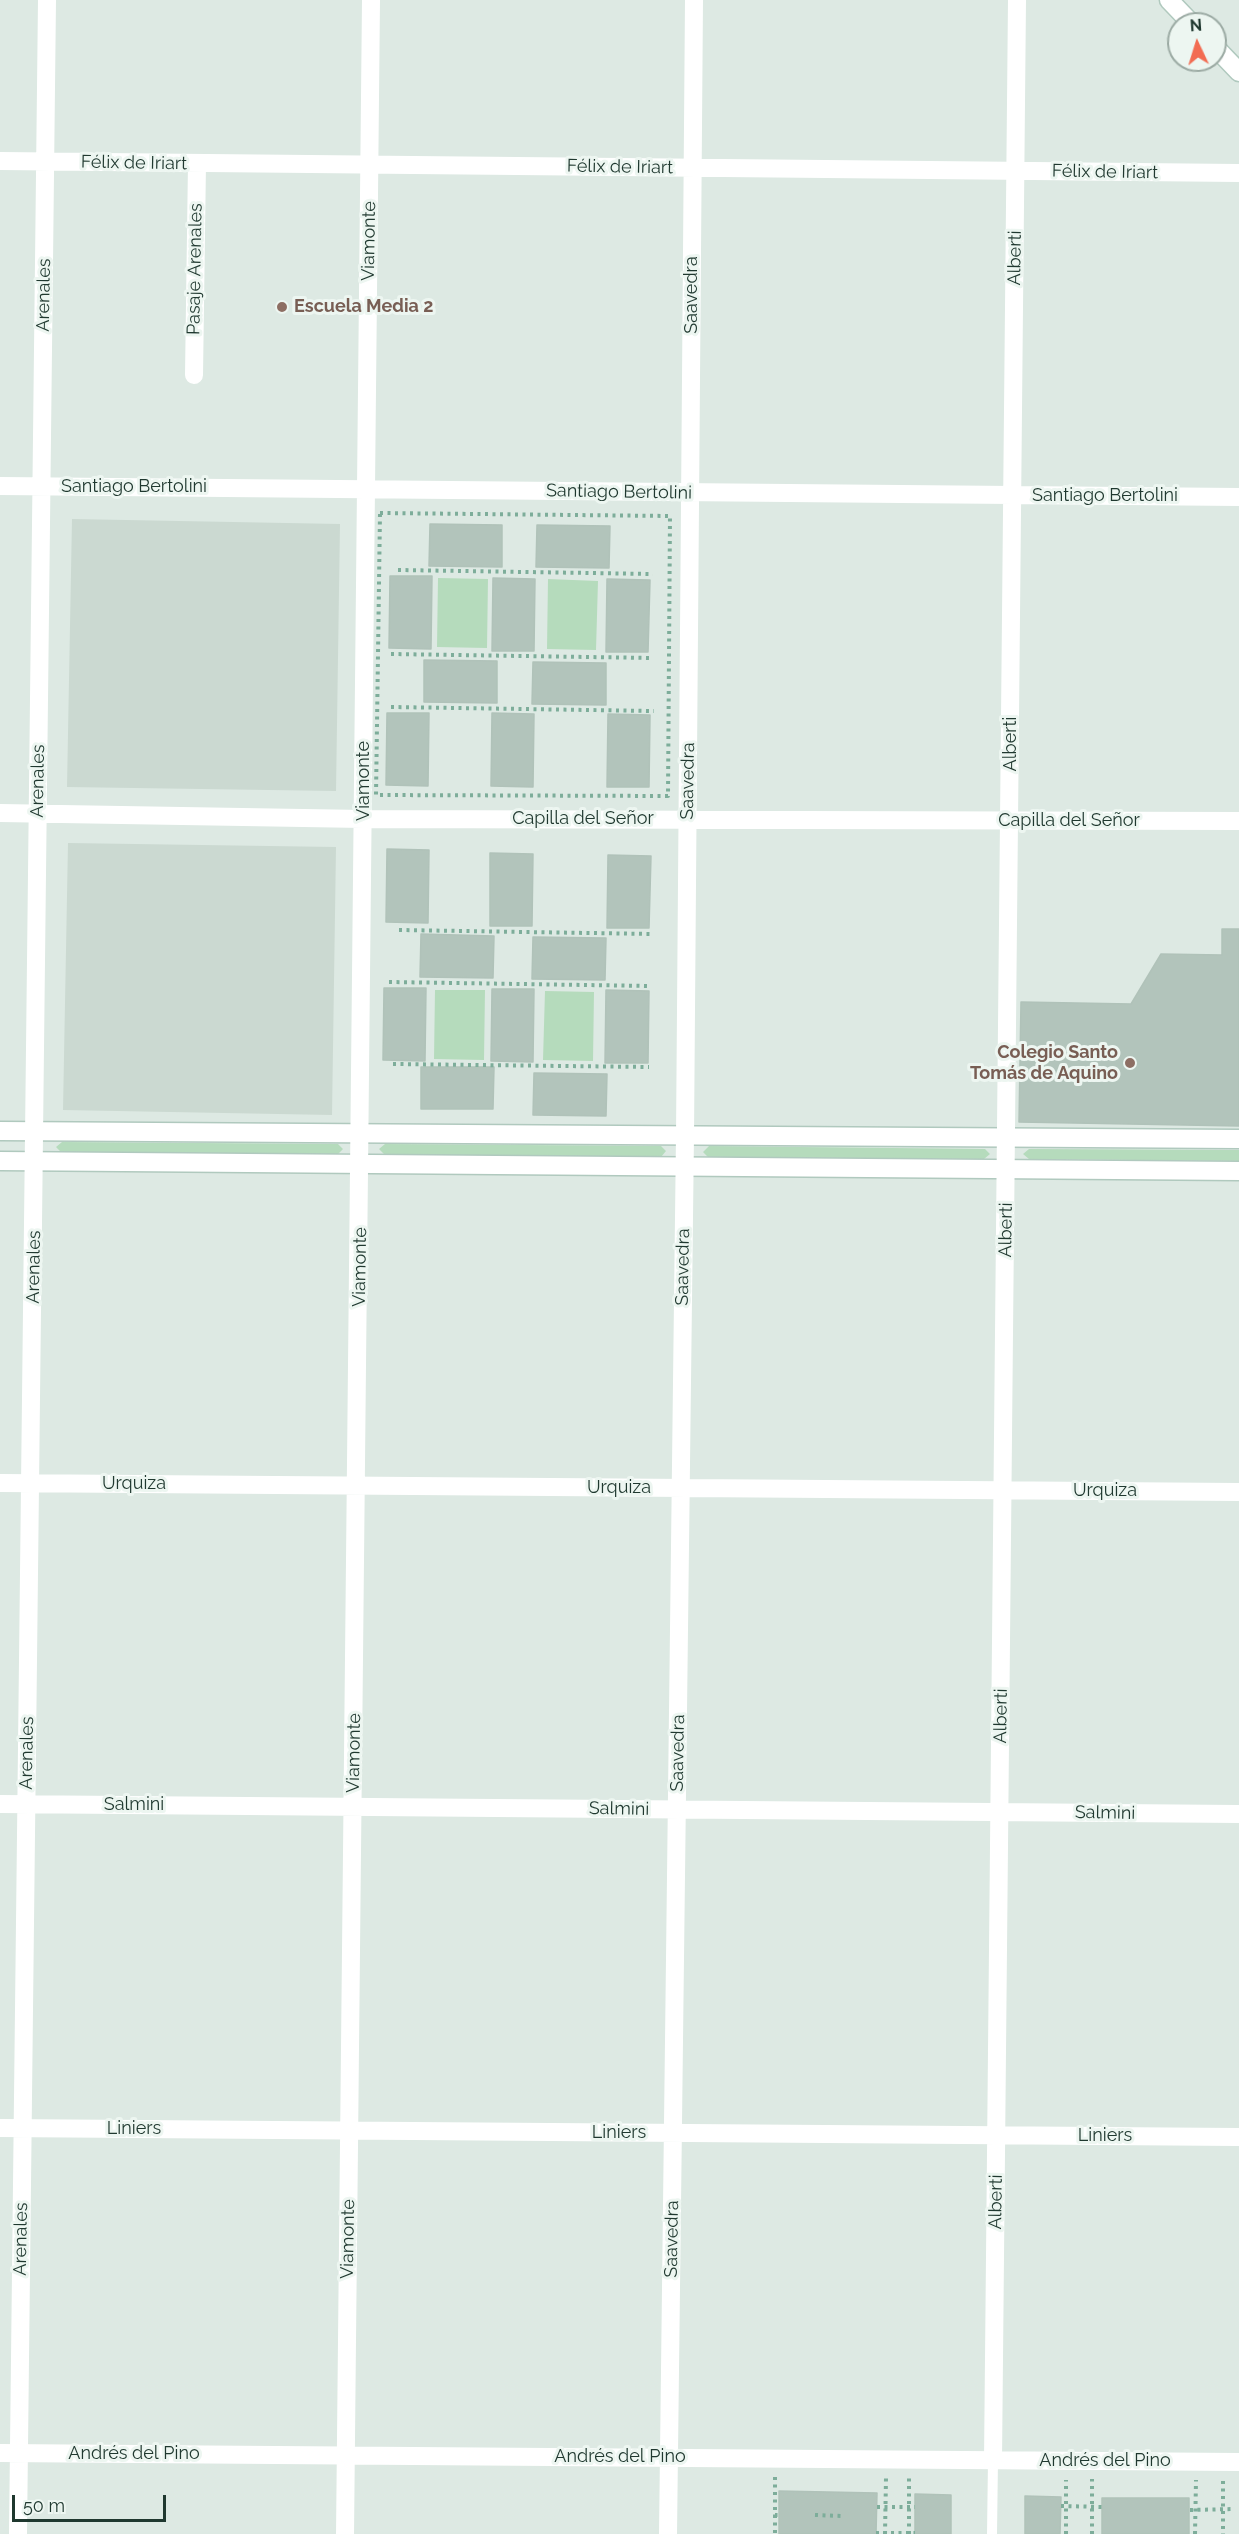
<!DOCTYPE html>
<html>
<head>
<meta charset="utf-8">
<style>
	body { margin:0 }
	#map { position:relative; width:1239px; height:2534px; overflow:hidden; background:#dde9e3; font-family:Raleway,sans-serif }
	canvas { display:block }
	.north { position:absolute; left:1167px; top:12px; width:60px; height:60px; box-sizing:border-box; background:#edf6f1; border:2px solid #9baaa3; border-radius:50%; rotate:356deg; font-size:16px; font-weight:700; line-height:24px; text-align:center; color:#1f382f }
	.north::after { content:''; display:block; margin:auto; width:21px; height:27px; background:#f26c52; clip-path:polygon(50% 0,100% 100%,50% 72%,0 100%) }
	.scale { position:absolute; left:12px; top:2495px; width:154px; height:27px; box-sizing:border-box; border:3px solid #1f382f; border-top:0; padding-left:8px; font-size:18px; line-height:21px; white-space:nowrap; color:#1f382f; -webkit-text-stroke:4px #edf6f1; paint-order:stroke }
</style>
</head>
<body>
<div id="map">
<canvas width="1239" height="2534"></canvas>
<div class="north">N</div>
<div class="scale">50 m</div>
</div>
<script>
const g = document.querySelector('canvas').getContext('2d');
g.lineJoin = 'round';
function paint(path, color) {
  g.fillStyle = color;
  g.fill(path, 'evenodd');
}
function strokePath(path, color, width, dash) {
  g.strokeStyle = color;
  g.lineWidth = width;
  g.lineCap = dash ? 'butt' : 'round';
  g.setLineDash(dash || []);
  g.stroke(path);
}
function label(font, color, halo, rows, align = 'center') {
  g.font = font + ' Raleway,sans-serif';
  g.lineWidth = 6;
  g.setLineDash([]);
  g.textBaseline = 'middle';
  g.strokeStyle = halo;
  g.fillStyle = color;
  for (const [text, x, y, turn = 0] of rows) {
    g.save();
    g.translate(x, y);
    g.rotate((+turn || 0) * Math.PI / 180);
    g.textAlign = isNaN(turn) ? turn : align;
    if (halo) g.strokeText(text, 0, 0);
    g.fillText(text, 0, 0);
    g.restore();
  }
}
const built = new Path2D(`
	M 72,519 L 340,524 L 336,791 L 67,787 Z
	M 68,843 L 336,847 L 332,1115 L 63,1110 Z`);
const green = new Path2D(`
	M 438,578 L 488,579 L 487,648 L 437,647 Z
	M 548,579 L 598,581 L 596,650 L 547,649 Z
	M 435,990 L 485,990 L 484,1060 L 434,1059 Z
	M 545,991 L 594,992 L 593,1061 L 543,1060 Z
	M 62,1142 L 338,1144 L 343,1149 L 338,1154 L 61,1152 L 56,1147 Z
	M 385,1144 L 661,1146 L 666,1151 L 661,1157 L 385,1155 L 379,1149 Z
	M 709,1146 L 985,1149 L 990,1154 L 984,1159 L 708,1157 L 703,1152 Z
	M 1029,1149 L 1239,1150 L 1239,1161 L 1029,1159 L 1023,1154 Z`);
const building = new Path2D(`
	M 430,524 L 502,525 L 502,567 L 429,566 Z
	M 537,525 L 610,526 L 609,568 L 536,567 Z
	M 390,576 L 432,576 L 431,649 L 389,648 Z
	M 493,578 L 535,579 L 534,651 L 492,651 Z
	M 607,579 L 650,580 L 648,652 L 606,652 Z
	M 424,660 L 497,661 L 497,703 L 424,702 Z
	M 533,662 L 606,663 L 606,705 L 532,704 Z
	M 387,713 L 429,713 L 428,786 L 386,785 Z
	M 492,713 L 534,714 L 533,787 L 491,786 Z
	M 608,714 L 650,715 L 649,787 L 607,787 Z
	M 387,849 L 429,850 L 428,923 L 386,922 Z
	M 490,853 L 533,854 L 532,926 L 490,926 Z
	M 608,855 L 651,856 L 649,928 L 607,928 Z
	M 1222,929 L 1239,929 L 1239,1126 L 1019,1122 L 1021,1002 L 1131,1004 L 1161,954 L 1222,955 Z
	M 421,934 L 494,936 L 493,978 L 420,977 Z
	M 533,937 L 606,938 L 605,980 L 532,979 Z
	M 384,988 L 426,988 L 425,1061 L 383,1060 Z
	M 492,989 L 534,989 L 533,1062 L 491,1061 Z
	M 606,990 L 649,991 L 648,1063 L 605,1063 Z
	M 421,1067 L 494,1067 L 493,1109 L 421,1109 Z
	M 534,1073 L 607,1074 L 606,1116 L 533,1115 Z
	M 779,2491 L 877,2493 L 876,2534 L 779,2534 Z
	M 915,2494 L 951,2495 L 951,2534 L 915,2534 Z
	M 1025,2496 L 1061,2497 L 1060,2534 L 1025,2534 Z
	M 1102,2498 L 1189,2498 L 1189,2534 L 1102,2534 Z`);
const path = new Path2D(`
	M 380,513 L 670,516 L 668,796 L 376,795 Z
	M 398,570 L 653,574
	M 391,654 L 653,658
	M 391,707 L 654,711
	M 399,930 L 653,934
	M 389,982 L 651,986
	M 393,1064 L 649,1067
	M 775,2477 L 775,2515 L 779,2515
	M 1223,2481 L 1223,2534
	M 1061,2506 L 1102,2507
	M 877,2507 L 915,2507
	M 1190,2510 L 1233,2509
	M 775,2515 L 775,2534
	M 815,2515 L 841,2516
	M 876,2533 L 915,2533
	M 885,2534 L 886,2478
	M 909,2534 L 909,2478
	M 1066,2534 L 1066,2480
	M 1092,2534 L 1092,2479
	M 1195,2534 L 1196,2480`);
const lane = new Path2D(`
	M 992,2534 L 993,2460`);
const street = new Path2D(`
	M 0,161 L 1239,173
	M 194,375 L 197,163
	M 0,486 L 1239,497
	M 0,813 L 364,819 L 1239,821
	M 0,1483 L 1239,1492
	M 0,1804 L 1239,1814
	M 0,2128 L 1239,2137
	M 0,2453 L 1239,2462
	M 993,2460 L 1017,0
	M 18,2534 L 47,0
	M 345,2534 L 371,0
	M 668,2534 L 685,1135 L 694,0`);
const secondary = new Path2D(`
	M 1169,0 L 1192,24
	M 1215,47 L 1239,72
	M 0,1131 L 1239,1139
	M 0,1161 L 1239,1171`);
const markers = [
	[282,307,6,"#8d6e63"],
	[1130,1063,6,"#8d6e63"]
];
const streetNames = [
	["Félix de Iriart",134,163,1],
	["Félix de Iriart",620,167,1],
	["Félix de Iriart",1105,172,1],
	["Viamonte",369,241,-89],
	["Alberti",1015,258,-89],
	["Pasaje Arenales",195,269,-89],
	["Arenales",44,295,-89],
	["Saavedra",692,295,-90],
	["Santiago Bertolini",134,487],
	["Santiago Bertolini",619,492,1],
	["Santiago Bertolini",1105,496],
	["Alberti",1011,744,-90],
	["Arenales",38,781,-89],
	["Viamonte",364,781,-90],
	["Saavedra",688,781,-89],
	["Capilla del Señor",583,819],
	["Capilla del Señor",1069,821],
	["Alberti",1006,1230,-89],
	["Arenales",34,1267,-89],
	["Viamonte",360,1267,-89],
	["Saavedra",683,1267,-89],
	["Urquiza",134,1484],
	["Urquiza",619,1488],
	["Urquiza",1105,1491],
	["Alberti",1001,1716,-89],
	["Arenales",27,1753,-89],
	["Viamonte",354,1753,-89],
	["Saavedra",678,1753,-89],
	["Salmini",134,1805],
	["Salmini",619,1809,1],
	["Salmini",1105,1813,1],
	["Liniers",134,2129],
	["Liniers",619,2133],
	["Liniers",1105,2136],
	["Alberti",996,2202,-89],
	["Arenales",21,2239,-89],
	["Viamonte",348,2239,-89],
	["Saavedra",672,2239,-89],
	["Andrés del Pino",134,2454],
	["Andrés del Pino",620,2457],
	["Andrés del Pino",1105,2461]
];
const educationNames = [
	["Escuela Media 2",294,307],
	["Colegio Santo",1118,1053,"right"],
	["Tomás de Aquino",1118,1074,"right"]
];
paint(built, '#cbd9d1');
paint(green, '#b5dbbc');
paint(building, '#b2c4bb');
strokePath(building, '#b0c2b9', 1.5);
strokePath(secondary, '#b0c9be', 21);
strokePath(path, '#7dad9a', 4, [3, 4.5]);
strokePath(lane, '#fff', 10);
strokePath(street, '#fff', 18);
strokePath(secondary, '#fff', 18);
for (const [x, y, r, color] of markers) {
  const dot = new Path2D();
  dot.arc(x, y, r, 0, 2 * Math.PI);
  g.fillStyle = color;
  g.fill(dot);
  strokePath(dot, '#edf6f1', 2);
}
label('18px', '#1f382f', '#edf6f1', streetNames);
label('bold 18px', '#785e54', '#edf6f1', educationNames, 'left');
</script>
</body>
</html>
